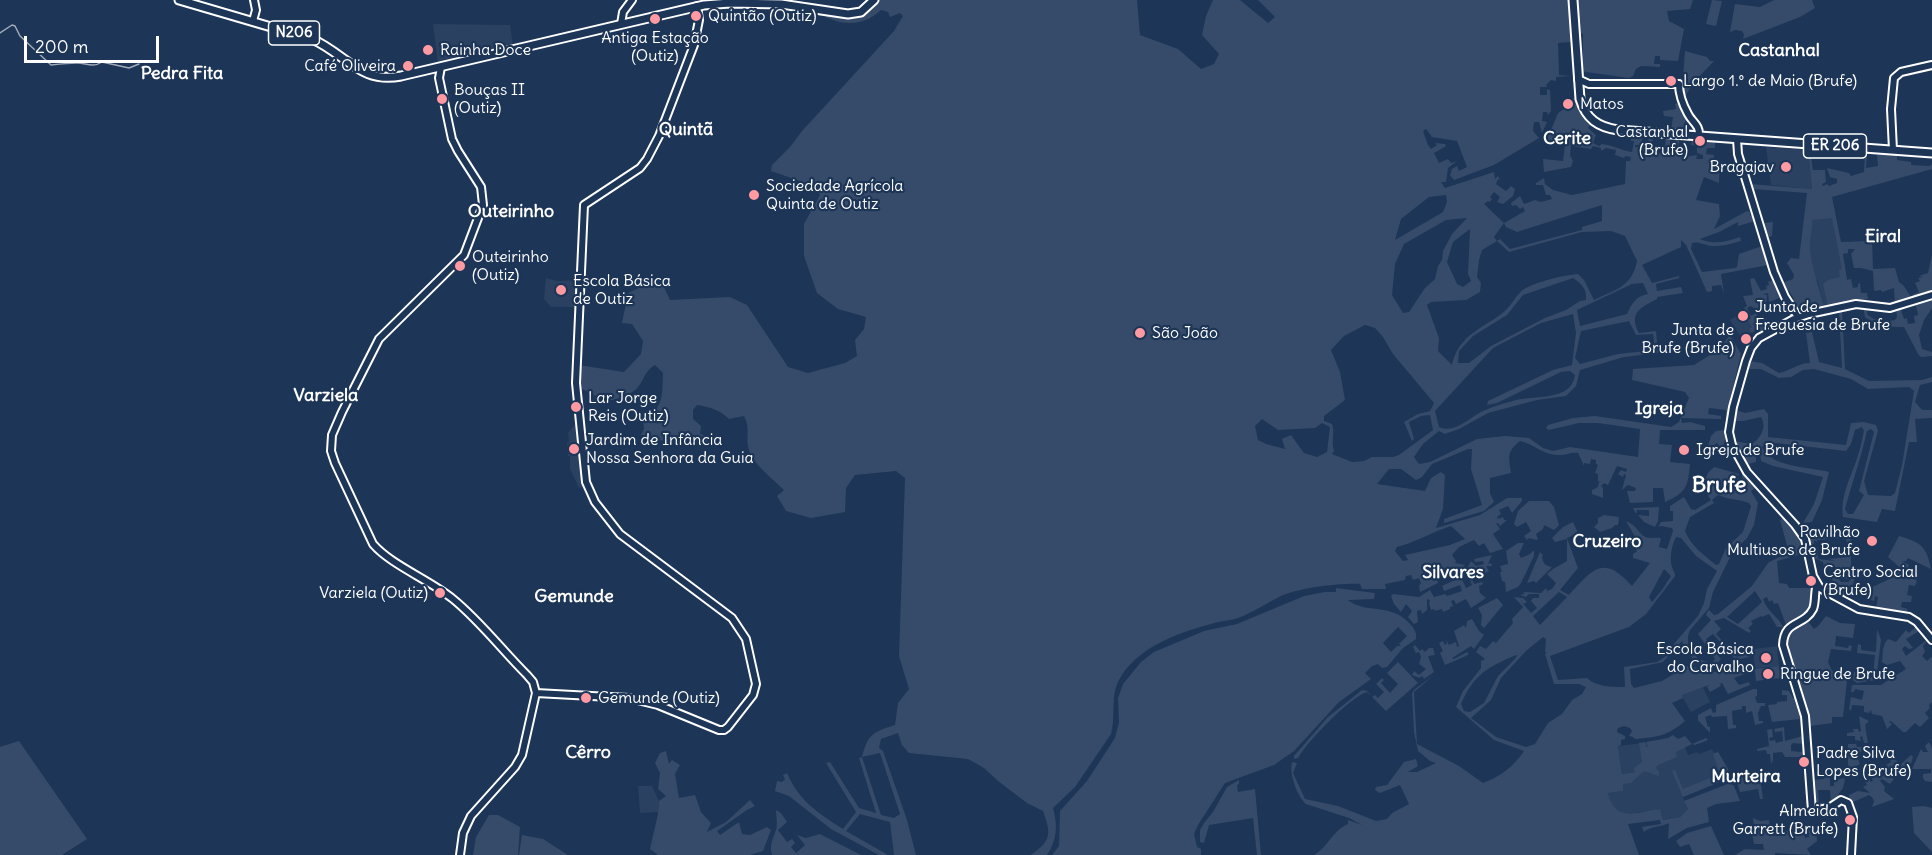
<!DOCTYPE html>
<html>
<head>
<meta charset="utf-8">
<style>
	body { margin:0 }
	#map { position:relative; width:1932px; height:855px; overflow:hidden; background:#1d3557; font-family:Delius,sans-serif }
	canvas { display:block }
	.scale { position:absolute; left:24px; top:36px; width:135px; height:27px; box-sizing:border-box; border:3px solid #fff; border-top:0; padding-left:8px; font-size:18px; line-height:21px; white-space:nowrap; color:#fff; -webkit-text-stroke:4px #1d3557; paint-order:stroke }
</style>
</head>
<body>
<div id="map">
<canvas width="1932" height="855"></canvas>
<div class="scale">200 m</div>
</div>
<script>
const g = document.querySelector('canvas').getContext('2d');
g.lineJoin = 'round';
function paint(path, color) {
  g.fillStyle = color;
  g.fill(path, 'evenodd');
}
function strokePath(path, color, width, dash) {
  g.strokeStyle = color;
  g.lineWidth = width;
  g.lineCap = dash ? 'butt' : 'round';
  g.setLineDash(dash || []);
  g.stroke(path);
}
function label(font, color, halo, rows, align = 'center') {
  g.font = font + ' Delius,sans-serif';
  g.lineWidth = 4.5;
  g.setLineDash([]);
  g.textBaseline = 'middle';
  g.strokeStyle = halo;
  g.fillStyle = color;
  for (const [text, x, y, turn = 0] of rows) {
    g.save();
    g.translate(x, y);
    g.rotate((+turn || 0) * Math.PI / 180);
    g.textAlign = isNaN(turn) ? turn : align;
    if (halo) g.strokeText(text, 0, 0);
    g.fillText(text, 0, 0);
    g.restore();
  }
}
const built = new Path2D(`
	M 433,24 L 510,25 L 513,46 L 438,63 Z
	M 1766,147 L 1808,150 L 1812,189 L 1832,197 L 1851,301 L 1824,307 L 1817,280 L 1799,273 L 1802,261 L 1811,189 L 1771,185 Z
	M 546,278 L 557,281 L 578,280 L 575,307 L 551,307 L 544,299 Z
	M 1743,312 L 1748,320 L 1752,318 L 1756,330 L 1742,339 L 1730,320 Z
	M 577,422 L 584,487 L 579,488 L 570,469 L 570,456 L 568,456 L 567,443 L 569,442 L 568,433 Z
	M 1777,646 L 1779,666 L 1755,668 L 1753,649 Z
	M 1703,687 L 1710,702 L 1691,712 L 1681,695 Z
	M 1651,742 L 1649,759 L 1685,747 L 1688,755 L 1697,752 L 1699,754 L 1712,749 L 1714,753 L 1718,752 L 1728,769 L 1727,779 L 1683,797 L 1688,809 L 1680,817 L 1663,820 L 1660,810 L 1625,814 L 1616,811 L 1611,805 L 1608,793 L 1623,791 L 1622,784 L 1635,772 L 1622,774 L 1618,746 Z
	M 638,786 L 652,786 L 659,801 L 658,812 L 640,813 Z`);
const green = new Path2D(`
	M 876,0 L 1137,0 L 1140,35 L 1178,49 L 1201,69 L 1214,64 L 1219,54 L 1202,35 L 1206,16 L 1213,0 L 1240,0 L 1268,23 L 1275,17 L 1258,0 L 1569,0 L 1572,42 L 1558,43 L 1559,75 L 1571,76 L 1556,77 L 1556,81 L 1551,80 L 1546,85 L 1547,87 L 1540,87 L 1540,95 L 1547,95 L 1547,89 L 1550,90 L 1551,111 L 1548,115 L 1547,112 L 1543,112 L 1542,121 L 1547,122 L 1542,133 L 1539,122 L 1534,122 L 1533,131 L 1539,138 L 1494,165 L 1454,180 L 1450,175 L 1452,169 L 1457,166 L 1459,171 L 1467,167 L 1457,141 L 1432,137 L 1426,129 L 1423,131 L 1428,145 L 1431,149 L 1437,145 L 1435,143 L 1445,144 L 1446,146 L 1434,153 L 1439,163 L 1448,159 L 1451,163 L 1457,161 L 1448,168 L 1446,182 L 1441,182 L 1445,188 L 1494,172 L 1495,179 L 1498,176 L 1500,180 L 1498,179 L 1496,184 L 1506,191 L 1511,186 L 1515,189 L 1513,196 L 1503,204 L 1497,202 L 1500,197 L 1494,192 L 1490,197 L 1492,199 L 1490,202 L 1488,201 L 1484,204 L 1504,223 L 1525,211 L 1523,207 L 1520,209 L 1516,205 L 1512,206 L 1511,203 L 1520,196 L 1524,204 L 1535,200 L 1541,202 L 1552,199 L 1550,195 L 1546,195 L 1543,185 L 1536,185 L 1536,183 L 1544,178 L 1545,184 L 1553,190 L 1572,195 L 1625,184 L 1626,161 L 1630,161 L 1631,157 L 1625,156 L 1624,158 L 1615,155 L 1616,150 L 1606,148 L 1601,151 L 1601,148 L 1593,146 L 1591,149 L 1571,146 L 1570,155 L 1573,161 L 1571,167 L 1544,172 L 1543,159 L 1563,161 L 1565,145 L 1545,141 L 1546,130 L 1551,130 L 1558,113 L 1570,105 L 1568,102 L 1576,97 L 1580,108 L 1591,123 L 1588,128 L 1596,135 L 1593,143 L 1599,146 L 1602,144 C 1615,146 1620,150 1632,152 L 1634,141 L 1631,141 L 1631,136 L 1634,134 L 1643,134 L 1641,145 L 1635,145 L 1635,147 L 1645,148 L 1648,145 L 1649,135 L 1653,135 L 1652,145 L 1657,153 L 1660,153 L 1660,148 L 1665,148 L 1666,136 L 1670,136 L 1670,147 L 1676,147 L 1675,137 L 1680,137 L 1677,154 L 1680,154 L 1681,150 L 1686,150 L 1685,157 L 1697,155 L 1696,159 L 1703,159 L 1703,155 L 1697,153 L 1697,146 L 1691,145 L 1692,140 L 1700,143 L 1715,140 L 1715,148 L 1707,148 L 1706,154 L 1714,155 L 1714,160 L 1720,160 L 1719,183 L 1704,177 L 1696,200 L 1719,204 L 1720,216 L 1714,229 L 1747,211 L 1750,212 L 1750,216 L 1752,215 L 1755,221 L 1738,226 L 1738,222 L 1719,232 L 1700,239 C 1713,245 1727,242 1740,237 L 1741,241 C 1731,244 1723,246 1712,246 C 1704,245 1699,241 1692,243 L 1691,249 L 1702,272 L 1735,268 L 1737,267 L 1739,254 L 1762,246 L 1768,265 L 1721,274 L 1724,294 L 1721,285 L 1712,286 L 1712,291 L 1707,292 L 1686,245 L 1681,240 L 1681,247 L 1642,265 L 1652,283 L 1679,276 L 1679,278 L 1656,284 L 1657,291 L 1681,287 L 1683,293 L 1657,297 L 1657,299 C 1641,307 1628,313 1639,333 L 1656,331 L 1658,353 L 1624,357 L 1580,370 L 1576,386 L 1566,396 L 1537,400 L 1488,413 L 1459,429 L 1445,434 L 1439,431 L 1423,444 L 1414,457 L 1419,464 L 1430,462 L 1477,439 L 1505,436 L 1529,438 L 1543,448 L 1553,451 L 1570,447 L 1638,457 L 1640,429 L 1598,423 L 1579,423 L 1549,430 L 1546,428 L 1548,425 L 1573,418 L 1595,416 L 1671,427 L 1679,422 L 1689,398 L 1685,392 L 1632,380 L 1633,369 L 1694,365 L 1718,350 L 1730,335 L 1741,354 L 1730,400 L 1732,400 L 1728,417 L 1726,417 L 1726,410 L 1709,408 L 1708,414 L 1721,416 L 1721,419 L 1681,418 L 1682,423 L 1690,422 L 1705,426 L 1705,430 L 1660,430 L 1659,444 L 1672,445 L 1670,462 L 1690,464 C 1688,487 1686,493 1665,502 L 1663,488 L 1653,488 L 1653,502 L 1630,503 L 1627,491 L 1635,491 L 1636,488 L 1628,485 L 1622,490 L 1626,475 L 1624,474 L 1623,477 L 1618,474 L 1621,470 L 1626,472 L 1627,469 L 1617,466 L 1608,485 L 1604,483 L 1601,486 L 1603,488 L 1603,498 L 1592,494 L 1592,490 L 1598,487 L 1599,482 L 1602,482 L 1598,481 L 1598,474 L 1595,473 L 1598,465 L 1596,464 L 1596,460 L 1591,459 L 1590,464 L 1584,463 L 1584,466 L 1578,453 C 1571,452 1564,456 1558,455 C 1543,455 1534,444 1520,441 C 1506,452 1509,457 1511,473 L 1490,478 L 1490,493 L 1494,502 L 1484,511 L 1444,523 L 1444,519 L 1482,505 L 1471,469 L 1472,449 L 1468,449 L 1432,464 L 1422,477 L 1416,480 L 1401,469 L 1389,469 L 1377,484 L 1425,491 L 1431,478 L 1441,472 L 1445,475 L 1443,509 L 1436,528 L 1480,515 L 1507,498 L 1522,498 L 1522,501 L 1512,513 L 1508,506 L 1499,510 L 1501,514 L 1497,517 L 1498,519 L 1503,517 L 1504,520 L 1507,520 L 1500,526 L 1498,523 L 1496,523 L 1500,529 L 1493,534 L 1503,549 L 1490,553 L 1484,543 L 1479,546 L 1474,540 L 1459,547 L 1452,555 L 1456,561 L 1455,563 L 1465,565 C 1461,571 1457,576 1449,579 L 1447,571 L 1429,574 L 1434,581 L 1437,580 L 1438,583 L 1420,592 L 1419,586 L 1421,583 L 1419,578 L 1413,580 L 1411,575 L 1406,576 L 1405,580 L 1385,584 L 1386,589 L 1362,589 L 1360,584 C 1338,583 1298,588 1279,597 C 1265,604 1252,613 1238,618 C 1229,621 1219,621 1211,624 C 1177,633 1136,648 1119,680 C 1110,697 1116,717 1111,734 L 1075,787 L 1053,808 C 1058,826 1057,840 1047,855 L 1031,855 C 1052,840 1051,834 1043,811 L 1027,803 L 998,781 L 984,768 L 968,759 L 909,753 L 902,745 L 898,733 L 881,739 L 879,748 L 883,751 L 907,820 L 916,855 L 894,855 L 890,822 L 860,814 L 846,831 L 888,855 L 879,855 L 831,829 L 789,796 L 775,791 L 777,781 L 782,782 L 785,779 L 783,775 L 787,773 C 799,801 818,813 843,829 L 856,812 L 826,763 L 830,762 L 859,808 L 876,813 L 859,758 L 862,757 C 868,734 873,732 895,725 L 898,703 L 909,689 L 899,656 L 905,478 L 896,471 L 855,475 L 846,488 L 845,512 L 811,518 L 786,511 L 777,496 L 784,490 C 774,480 752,463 749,450 C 745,437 751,429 744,416 L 729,419 C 720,410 710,407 697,405 L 693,410 L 693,419 L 701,426 L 700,434 L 714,438 L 717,444 L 698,446 L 698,438 L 676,437 L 675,444 L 641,435 L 644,429 L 643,421 C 664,406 662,398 663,373 L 655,365 C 643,372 644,383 635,390 C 626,397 613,400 603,402 L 590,392 L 578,388 L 578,365 L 624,372 L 641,354 L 643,341 L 632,324 L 622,323 L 628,293 L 655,281 L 663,285 L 670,300 L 730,297 L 747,305 L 788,367 L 808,373 L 845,363 L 857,356 L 855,340 L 864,329 L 866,317 L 838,309 L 817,293 L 804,256 L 804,224 L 820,195 L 814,186 L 771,171 L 772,165 L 790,147 L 802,131 L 894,31 L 903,16 L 900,13 L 890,17 L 888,12 L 881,10 C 863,26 846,26 825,17 L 827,14 C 848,20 866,22 876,0 ZM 1446,195 L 1447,202 L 1443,212 L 1395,240 L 1401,219 L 1429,197 ZM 1602,205 L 1602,221 L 1582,227 L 1582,230 L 1510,249 L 1500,239 L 1497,241 L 1494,237 L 1504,223 L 1506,227 L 1517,232 ZM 1467,218 L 1452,234 L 1443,251 L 1442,260 L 1438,266 L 1435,279 L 1425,288 L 1409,312 L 1403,313 L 1392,295 L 1395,264 L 1404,244 L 1446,220 ZM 1470,229 L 1468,274 L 1471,281 L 1463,287 L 1457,284 L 1447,262 L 1453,242 ZM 1611,231 L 1625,236 L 1637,261 C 1632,287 1616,289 1594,300 L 1584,280 L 1578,274 C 1564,275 1536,282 1524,289 C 1517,294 1512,304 1506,310 C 1484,329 1459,333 1452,365 L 1438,351 L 1439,338 L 1427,305 L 1431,302 L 1466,300 L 1480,292 L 1481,283 L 1477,277 L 1479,260 L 1482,250 L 1497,241 L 1509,252 L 1582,232 ZM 1573,278 C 1582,284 1587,289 1586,300 L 1580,301 L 1566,310 L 1545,318 L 1491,346 L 1469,363 L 1458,363 L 1459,351 L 1473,336 L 1507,315 L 1523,295 ZM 1643,283 L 1648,294 C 1636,296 1632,303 1627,314 L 1580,326 L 1577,310 L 1632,284 ZM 1573,314 L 1576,333 L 1572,365 L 1553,370 L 1488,401 L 1487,405 L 1497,403 L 1561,372 L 1570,371 L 1575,375 C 1574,381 1572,386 1566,390 C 1555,398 1530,397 1516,400 C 1505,403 1491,407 1481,412 C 1468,419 1454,434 1439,427 L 1435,411 L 1493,348 L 1541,323 ZM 1629,321 L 1636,335 L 1653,334 L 1655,350 L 1618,354 L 1580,364 L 1575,358 L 1581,331 ZM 1365,325 L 1375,328 L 1383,337 L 1393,354 L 1434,403 L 1430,411 L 1418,414 L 1404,422 L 1412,441 L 1414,439 L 1409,422 L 1421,416 L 1430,415 L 1433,430 L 1399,455 L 1393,457 L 1372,457 L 1364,461 L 1352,462 L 1332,454 L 1334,451 C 1331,441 1335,433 1332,424 L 1324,421 L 1324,416 L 1345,400 L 1340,372 L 1331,350 L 1344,336 ZM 1262,419 L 1278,430 L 1315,428 L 1322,423 L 1330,427 L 1327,452 L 1317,457 L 1304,453 L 1291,435 L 1282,439 L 1285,449 L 1266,444 L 1258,440 L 1255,426 ZM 1451,526 L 1465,539 L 1450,545 L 1405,555 L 1408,560 L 1403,561 L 1395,551 L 1397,547 C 1416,542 1432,532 1451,526 ZM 880,753 L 900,814 L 894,818 L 881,815 L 862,757 Z
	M 1575,0 L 1693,0 L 1690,9 L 1667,11 L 1669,21 L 1684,29 L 1678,61 L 1660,60 L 1660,56 L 1655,56 L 1654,64 L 1660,64 L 1660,67 L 1641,66 L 1636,69 L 1633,76 L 1629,78 L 1586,72 L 1583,71 L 1583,34 L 1578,33 Z
	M 1712,0 L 1722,1 L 1716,26 L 1706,24 Z
	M 1774,0 L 1812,0 L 1815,8 L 1800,17 L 1743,39 L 1744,35 L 1742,31 L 1735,30 L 1730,32 L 1735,4 L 1760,7 Z
	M 1685,51 L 1707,57 L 1710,61 L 1714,61 L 1695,81 L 1685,96 L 1682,91 Z
	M 1681,102 L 1687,115 L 1685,122 L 1689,125 L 1688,129 L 1692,129 L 1692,123 L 1696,127 L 1692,133 L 1671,131 L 1673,117 L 1664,116 L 1663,111 L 1676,109 L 1675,104 Z
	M 1808,150 L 1810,150 L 1813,170 L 1825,170 L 1826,182 L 1822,184 L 1823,186 L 1827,184 L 1829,186 L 1837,183 L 1837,179 L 1830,177 L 1827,168 L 1849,173 L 1851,176 L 1864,172 L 1865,154 L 1867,154 L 1866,168 L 1878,166 L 1877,155 L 1883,153 L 1897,154 L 1897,160 L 1911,162 L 1911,165 L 1930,166 L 1932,164 L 1932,169 L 1832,197 L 1841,242 L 1872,241 L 1873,269 L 1895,268 L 1899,282 L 1904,286 L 1912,299 L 1895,304 L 1894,288 L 1882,292 L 1881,290 L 1874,291 L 1873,271 L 1861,268 L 1854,268 L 1851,254 L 1855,249 L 1848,249 L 1848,253 L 1843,254 L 1847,280 L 1851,279 L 1853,288 L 1858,287 L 1858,284 L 1860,283 L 1861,293 L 1867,293 L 1868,299 L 1828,306 L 1823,284 L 1828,280 L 1840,277 L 1839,270 L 1842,269 L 1832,218 L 1812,220 C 1813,230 1809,238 1810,249 C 1812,269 1819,287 1824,307 C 1810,310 1802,313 1792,302 L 1794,299 L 1789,291 L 1786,292 L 1782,283 L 1793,279 L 1794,275 L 1787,263 L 1791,258 L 1799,259 L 1807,193 L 1752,189 L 1763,223 L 1773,222 L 1772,236 L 1766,238 L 1750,184 L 1812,189 Z
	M 1932,255 L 1932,293 L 1915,298 L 1912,295 L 1919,292 L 1915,283 L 1920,281 L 1918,278 L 1923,277 L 1919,276 L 1928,273 Z
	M 1754,278 L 1761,291 L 1767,289 L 1766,286 L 1769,285 L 1768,282 L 1773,280 L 1782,297 L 1769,302 L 1768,293 L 1764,294 L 1764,295 L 1767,295 L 1766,306 L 1757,310 L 1751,306 L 1747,308 L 1751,316 L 1756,313 L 1759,321 L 1766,319 L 1769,327 L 1758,333 L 1756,330 L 1752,333 L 1749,329 L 1752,327 L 1748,320 L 1751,318 L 1744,308 L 1747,306 L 1743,296 L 1753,295 L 1750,279 Z
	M 1932,298 L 1932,308 L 1924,320 L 1919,335 L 1922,349 L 1932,352 L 1932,356 L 1921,357 L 1918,354 L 1904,327 C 1889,327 1877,326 1865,317 L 1863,306 L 1868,306 L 1867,314 C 1874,322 1886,322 1895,320 L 1897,317 L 1896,308 L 1900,306 L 1904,319 L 1907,318 L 1908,324 L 1915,323 L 1914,316 L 1918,315 L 1915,301 Z
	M 1839,309 L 1842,309 L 1845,369 L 1869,381 L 1922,380 L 1932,377 L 1932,382 L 1920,385 L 1915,402 L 1922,410 L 1932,410 L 1932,418 L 1915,419 L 1917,442 L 1909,442 L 1895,511 L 1882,509 L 1877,522 L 1843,517 C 1840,494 1852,476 1858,455 C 1861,447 1862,439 1864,431 L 1862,427 L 1855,430 L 1851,444 L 1846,451 L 1767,442 L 1762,447 C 1770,467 1809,467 1829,472 L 1822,500 L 1812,522 L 1803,523 L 1814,504 L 1823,477 L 1773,466 L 1761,461 L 1760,453 L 1756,454 L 1756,462 L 1748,464 L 1740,455 L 1733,441 L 1752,444 C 1761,438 1767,427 1761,417 L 1743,421 L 1733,421 L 1735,410 L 1745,413 L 1764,409 L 1768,414 L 1768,437 L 1846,445 L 1851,423 L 1864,422 L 1876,425 L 1878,431 L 1864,481 L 1868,495 L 1891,496 L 1895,493 L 1902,465 L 1914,391 L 1909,387 L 1868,389 L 1851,379 L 1814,369 L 1803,370 L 1791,377 L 1779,378 L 1761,369 L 1747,369 L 1749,361 L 1762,363 L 1779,373 C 1790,371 1798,363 1810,363 L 1806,333 L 1812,332 L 1819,362 L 1842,368 ZM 1871,429 L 1874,432 L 1859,491 L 1864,495 L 1853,514 L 1848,514 L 1845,509 C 1852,483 1861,458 1867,431 Z
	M 1723,430 L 1726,432 L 1723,451 L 1721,451 L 1721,448 L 1718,448 L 1719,445 L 1716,443 L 1713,448 L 1708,446 L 1711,436 L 1716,431 Z
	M 1714,467 L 1739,474 L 1737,477 L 1740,480 L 1738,482 L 1728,478 L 1726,484 L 1737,488 L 1743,484 L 1742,474 L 1744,475 L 1755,488 L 1751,491 L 1758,503 L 1754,525 L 1747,538 L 1732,553 L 1713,592 L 1709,608 L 1690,630 L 1688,636 L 1688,644 L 1698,659 L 1712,663 L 1715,659 L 1698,634 L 1711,620 L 1706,615 L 1707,612 L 1709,610 L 1714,615 L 1718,614 L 1752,586 L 1768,563 L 1783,555 L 1788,549 L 1780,520 L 1782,519 L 1781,516 L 1802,538 L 1806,553 L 1777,561 L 1779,583 L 1787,584 L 1789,588 L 1811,588 C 1811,613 1807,614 1786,625 L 1778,603 L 1774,604 L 1772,600 L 1769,602 L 1767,597 L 1763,599 C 1769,614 1778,616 1783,627 L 1777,627 L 1769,614 L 1762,617 L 1761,616 L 1751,621 L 1753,624 L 1748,628 L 1751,631 L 1749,633 L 1724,618 L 1714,621 L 1721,629 L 1716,634 L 1737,657 L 1748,653 L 1749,657 L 1736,660 L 1713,634 L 1706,639 L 1721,659 L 1714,667 C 1696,668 1689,656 1682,641 L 1663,662 L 1630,669 L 1631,684 L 1634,688 L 1662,681 L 1687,666 L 1694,667 L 1701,671 L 1716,672 L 1750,665 L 1752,669 L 1779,666 L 1780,668 L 1786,666 L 1789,673 L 1786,679 L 1781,681 L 1781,678 L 1756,681 L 1755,671 L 1753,671 L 1734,678 L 1739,685 L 1749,682 L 1750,685 L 1728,694 L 1722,683 L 1720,684 L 1721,686 L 1710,692 L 1707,687 L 1709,685 L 1682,695 L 1683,698 L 1672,703 L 1685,721 C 1668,736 1657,737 1635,739 L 1633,737 L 1629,736 L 1632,731 L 1630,728 L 1624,726 L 1618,728 L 1617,732 L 1625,736 L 1625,739 L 1621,740 L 1621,745 L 1618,746 L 1622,774 L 1635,772 L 1634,768 L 1642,762 L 1639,743 L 1645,742 L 1646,747 L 1648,747 L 1646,742 L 1668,738 L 1673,735 L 1678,739 L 1685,736 L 1692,744 L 1706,738 L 1708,740 L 1695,745 L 1692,744 L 1676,752 L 1677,757 L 1658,765 L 1656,768 L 1659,772 L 1659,776 L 1644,771 L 1631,783 L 1623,784 L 1623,791 L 1608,793 C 1615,823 1636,812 1660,809 L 1663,820 L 1680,817 L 1688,809 L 1684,801 L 1730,783 L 1734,786 L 1740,801 L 1716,804 L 1707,808 L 1709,822 L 1687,828 L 1668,839 L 1669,823 C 1662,827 1650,826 1644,832 L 1642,827 L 1661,824 L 1660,820 L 1628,824 L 1639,855 L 1314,855 C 1328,847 1333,830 1348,824 L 1348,820 L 1362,825 L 1349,818 L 1306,804 C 1297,795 1289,775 1292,762 L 1297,763 L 1293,773 L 1305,799 L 1338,806 L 1376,821 L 1387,819 L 1392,813 L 1409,804 L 1400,785 L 1380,793 L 1375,790 L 1376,787 L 1387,785 L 1404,762 L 1416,759 L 1418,766 L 1408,772 L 1417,772 L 1436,763 L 1430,761 L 1418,751 L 1414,732 L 1412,693 L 1415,689 L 1434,675 L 1414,692 L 1417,744 L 1459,766 L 1483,783 C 1500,777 1514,766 1524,751 L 1494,740 L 1456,707 L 1463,691 L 1481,668 L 1481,661 L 1485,659 L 1476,652 L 1480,646 L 1486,649 L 1493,641 L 1496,643 L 1513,623 L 1512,619 L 1523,607 L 1514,597 L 1523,598 L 1527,602 L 1524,604 L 1519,599 L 1531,613 L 1537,608 L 1531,601 L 1533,598 L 1539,598 L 1539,594 L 1529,594 L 1526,597 L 1520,595 L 1524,594 L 1524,592 L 1541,593 L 1546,588 L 1547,591 L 1552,589 L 1556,583 L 1547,574 L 1553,569 L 1567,561 L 1567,539 L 1555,542 L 1552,538 L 1563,527 L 1573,522 L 1578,533 L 1567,538 L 1578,568 L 1560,590 L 1569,595 C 1593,569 1603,554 1632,586 L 1650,563 L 1633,558 L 1633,554 L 1637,551 L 1633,544 L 1638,542 L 1626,521 C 1638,526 1639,535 1646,537 C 1650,539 1656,537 1661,538 L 1659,547 L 1667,549 L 1673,531 L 1672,528 L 1661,526 L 1658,527 L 1661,522 L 1673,521 L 1673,511 L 1670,511 L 1670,506 L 1684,497 L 1691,509 L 1695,510 L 1711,500 L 1708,496 L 1711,492 L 1703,485 L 1708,473 ZM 1718,495 C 1729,500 1739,499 1749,503 L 1751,506 L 1743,532 L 1726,548 L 1719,564 L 1716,565 C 1705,556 1690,545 1685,531 L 1690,517 L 1714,503 L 1712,500 ZM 1676,537 L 1681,538 L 1696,556 L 1717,571 L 1707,589 L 1704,603 L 1698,616 L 1673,645 L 1665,657 L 1657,662 L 1624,667 L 1625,687 C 1613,687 1596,687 1587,678 L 1558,680 L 1550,656 L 1629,627 L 1646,614 L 1675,576 C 1675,573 1673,570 1672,567 C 1669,558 1672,544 1676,537 ZM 1664,569 L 1671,576 L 1662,590 L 1652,602 L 1649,597 ZM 1755,591 L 1762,602 L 1738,624 L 1727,617 ZM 1559,592 L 1567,597 L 1540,625 L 1533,616 ZM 1543,637 L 1546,639 L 1545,652 L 1547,652 L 1545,654 L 1554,684 L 1579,684 L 1586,687 L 1582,694 L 1572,700 L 1562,714 L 1548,723 L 1535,744 L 1526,747 L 1496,737 L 1471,718 L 1491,700 L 1501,678 L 1526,651 ZM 1516,655 L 1517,656 L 1515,659 L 1498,676 L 1484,703 L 1470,712 L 1464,711 L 1461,704 C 1474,674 1488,667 1516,655 Z
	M 1529,501 L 1549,501 L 1554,507 L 1559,525 L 1554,530 L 1544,525 L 1543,529 L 1536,534 L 1538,539 L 1537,540 L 1529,538 L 1527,540 L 1524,536 L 1531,531 L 1526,522 L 1517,527 L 1514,524 L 1518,511 Z
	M 1659,507 L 1658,521 L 1655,527 L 1644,522 L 1638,515 L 1649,516 L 1649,510 L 1637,510 L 1636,514 L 1633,508 Z
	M 1604,515 L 1619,517 L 1618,525 L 1615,525 L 1612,528 L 1600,532 L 1594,527 L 1598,523 L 1598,518 Z
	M 1846,531 L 1851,536 L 1851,544 L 1847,544 L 1846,538 L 1817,540 L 1817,542 L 1814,540 L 1814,544 L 1810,543 L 1808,537 L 1825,533 Z
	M 1899,536 C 1921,542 1927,547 1931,569 L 1908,558 L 1906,561 L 1902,561 L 1909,565 L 1908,568 L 1911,570 L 1911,571 L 1908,571 L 1906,577 L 1917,580 L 1915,586 L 1909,585 L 1907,595 L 1912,596 L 1911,602 L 1902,602 L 1901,607 L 1907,609 L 1907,614 L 1876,610 L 1878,597 L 1875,596 L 1874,601 L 1866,598 L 1868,591 L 1866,590 L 1896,576 L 1899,567 L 1888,557 Z
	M 1518,543 L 1524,543 L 1519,554 L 1521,558 L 1530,554 L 1534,550 L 1534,556 L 1521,583 L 1518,587 L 1506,592 L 1505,582 L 1502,581 L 1500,572 L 1502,572 L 1500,566 L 1508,564 L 1506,551 Z
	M 1817,548 L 1818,559 L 1835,561 L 1829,559 L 1847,557 L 1847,549 L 1851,549 L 1851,568 L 1847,579 L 1841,578 L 1834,565 L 1824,567 L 1823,562 L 1814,558 L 1813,549 Z
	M 1540,552 L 1543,555 L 1542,557 C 1543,563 1545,566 1552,567 L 1536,583 L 1534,581 L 1527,583 Z
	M 1492,555 L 1488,564 L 1491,563 L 1492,566 L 1486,566 L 1489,571 L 1472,579 L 1474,584 L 1482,582 L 1483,584 L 1479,586 L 1480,593 L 1486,598 L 1471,608 L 1466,599 L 1456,604 L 1454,600 L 1451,601 L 1453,606 L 1450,607 L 1450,609 L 1443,612 L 1442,609 L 1435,611 L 1434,609 L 1431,610 L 1429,603 L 1430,600 L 1427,599 L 1427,610 L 1422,614 L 1421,610 L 1417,611 L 1418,622 L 1414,624 L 1408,617 L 1412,611 L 1406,604 L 1401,612 L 1394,604 L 1391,596 L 1393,594 L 1419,597 L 1430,590 L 1434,597 L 1445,594 L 1447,596 L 1462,591 L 1460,585 L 1444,591 L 1442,586 L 1461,577 L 1466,588 L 1472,585 L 1466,571 L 1471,561 L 1476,566 L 1484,564 L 1483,561 L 1475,562 L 1474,559 Z
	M 1854,568 L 1859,575 L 1855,578 L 1853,584 L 1855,588 L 1852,595 L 1849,594 L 1847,597 L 1850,603 L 1838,596 L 1840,591 L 1836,589 L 1835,583 L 1831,579 L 1836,576 L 1841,582 L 1848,582 L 1852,578 Z
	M 1336,588 L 1375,593 L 1374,599 L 1348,600 C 1367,615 1391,601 1412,626 C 1415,631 1417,633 1416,639 L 1403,648 L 1387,667 L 1382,668 L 1378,664 L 1372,666 L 1365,673 L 1371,679 L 1339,702 L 1294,751 L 1274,765 L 1225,783 L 1198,825 L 1194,834 L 1197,847 L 1201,849 L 1201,855 L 1052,855 L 1059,846 L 1060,811 L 1087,781 L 1115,738 L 1119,722 L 1118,698 L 1123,684 L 1141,662 L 1154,652 L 1204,631 L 1237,624 L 1304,596 L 1325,592 L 1336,592 ZM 1398,627 L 1407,636 L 1399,644 L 1401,646 L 1397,646 L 1391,652 L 1383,643 Z
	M 1497,598 L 1503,605 L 1484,628 L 1481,625 L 1482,615 L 1478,608 Z
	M 1826,616 L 1840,623 L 1855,624 L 1853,638 L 1836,636 L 1835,646 L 1848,648 L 1849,645 L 1852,646 L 1851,651 L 1831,649 L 1828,662 L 1832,671 L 1847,681 L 1843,717 L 1832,717 L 1832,723 L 1810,726 L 1807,711 L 1785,646 L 1789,631 L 1807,620 L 1814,629 L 1819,625 Z
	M 1472,619 L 1479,631 L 1484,635 L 1474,649 L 1471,646 L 1452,658 L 1454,659 L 1467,652 L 1469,654 L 1466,656 L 1445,665 L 1440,653 L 1443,651 L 1439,643 L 1443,641 L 1445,645 L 1447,643 L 1446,639 L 1449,645 L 1456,642 L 1457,647 L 1459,646 L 1454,631 L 1464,625 L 1466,628 L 1467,621 Z
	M 1917,626 L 1921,630 L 1906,639 L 1913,648 L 1909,649 L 1905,646 L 1902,649 L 1906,656 L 1928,639 L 1923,646 L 1925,652 L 1922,656 L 1927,661 L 1931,657 L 1932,658 L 1932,702 L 1929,705 L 1930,708 L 1925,713 L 1929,718 L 1920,727 L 1915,723 L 1906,732 L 1903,732 L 1891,721 L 1889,722 L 1892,724 L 1887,729 L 1882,716 L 1872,714 L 1871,710 L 1869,713 L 1864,712 L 1864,706 L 1852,705 L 1851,711 L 1849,709 L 1851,697 L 1862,700 L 1864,691 L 1855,689 L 1854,692 L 1851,692 L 1852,685 L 1881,685 L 1906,669 L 1900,661 L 1887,665 L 1882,662 C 1883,655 1882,644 1888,639 L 1896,642 L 1906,630 L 1909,633 Z
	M 1877,629 L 1881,640 L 1876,680 L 1857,683 L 1853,680 L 1854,672 L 1857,672 L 1857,678 L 1860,678 L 1861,676 L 1867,678 L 1873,677 L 1875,655 L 1857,653 L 1858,644 L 1861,645 L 1861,650 L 1876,652 Z
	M 1415,645 L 1420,651 L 1422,649 L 1425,652 L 1429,648 L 1433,648 L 1435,655 L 1428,656 L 1434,672 L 1424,679 L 1422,676 L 1419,678 L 1412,675 L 1414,671 L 1419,675 L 1426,669 L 1419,664 L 1421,657 L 1419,652 L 1416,653 L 1413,647 Z
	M 1398,662 L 1418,683 L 1386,711 L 1367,692 C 1349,698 1308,741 1298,758 L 1294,759 L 1294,756 L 1328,717 L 1362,690 L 1367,691 L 1372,697 L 1375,695 L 1378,698 L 1384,692 L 1376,684 L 1382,678 L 1384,680 L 1381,683 L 1390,693 L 1398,684 L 1387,673 Z
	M 1753,689 L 1757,689 L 1757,696 L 1755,697 L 1757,703 L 1765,703 L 1765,706 L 1761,706 L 1758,713 L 1759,721 L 1763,721 L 1763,723 L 1755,725 L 1752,711 L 1746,713 L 1746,706 L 1742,706 L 1742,709 L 1732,711 L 1733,725 L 1736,725 L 1736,728 L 1728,729 L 1727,716 L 1712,717 L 1711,715 L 1705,717 L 1708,727 L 1710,727 L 1710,733 L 1698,720 L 1698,715 L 1711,708 L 1713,713 L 1716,712 L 1716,705 Z
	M 1782,690 L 1789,691 L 1793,698 L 1796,698 L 1802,715 L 1800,719 L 1772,722 L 1768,705 L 1777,704 L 1777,702 L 1787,701 L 1787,695 L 1782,695 Z
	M 1859,716 L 1869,721 L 1865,725 L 1868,743 L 1864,743 L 1862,736 L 1860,737 L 1861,741 L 1855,740 L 1855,736 L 1847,736 L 1847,733 L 1854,732 L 1853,729 L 1858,729 L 1859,732 L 1861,731 Z
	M 1784,727 L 1785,741 L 1803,736 L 1803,744 L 1793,743 L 1791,745 L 1791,751 L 1802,752 L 1804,746 L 1804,765 L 1801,765 L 1801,757 L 1785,757 L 1782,752 L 1773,753 L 1773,760 L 1771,764 L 1770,754 L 1767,754 L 1766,750 L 1757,751 L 1757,749 L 1769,746 L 1767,730 L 1772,729 L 1773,737 L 1769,738 L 1770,741 L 1775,740 L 1776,743 L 1783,741 L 1782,731 L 1775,732 L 1774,729 Z
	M 19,741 L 87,839 L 62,855 L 0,855 L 0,747 Z
	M 1929,742 L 1932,748 L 1932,782 L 1925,781 L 1923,778 L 1923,774 L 1931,773 L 1931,769 L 1912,769 L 1921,749 L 1923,752 L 1928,752 L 1925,746 Z
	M 1848,744 L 1856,744 L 1857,747 L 1864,747 L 1865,750 L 1870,749 L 1872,756 L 1869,758 L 1864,750 L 1858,753 L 1855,752 L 1860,764 L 1850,769 L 1848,764 Z
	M 1888,750 L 1900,765 L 1911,755 L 1913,757 L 1907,776 L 1893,768 L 1890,770 L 1886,765 L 1891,762 L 1886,752 Z
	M 666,751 L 669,764 L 672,760 L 680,765 L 675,774 L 679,798 L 695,795 L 701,812 L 711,823 L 707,832 L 726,822 L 750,800 L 755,806 L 747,810 L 717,831 L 720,835 L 739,822 L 742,834 L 750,835 L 767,827 L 771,830 L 763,851 L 750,855 L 658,855 L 650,849 L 658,814 L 659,801 L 666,796 L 658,789 L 660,773 L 655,763 L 660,753 Z
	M 1718,752 L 1728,769 L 1727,779 L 1683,797 L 1672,771 L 1675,770 L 1683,789 L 1720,774 L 1713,754 Z
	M 1759,771 L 1763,799 L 1760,799 L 1758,789 L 1740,792 L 1735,777 L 1736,773 Z
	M 1876,772 L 1881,777 L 1886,774 L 1894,779 L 1890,784 L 1882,779 L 1880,781 L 1885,787 L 1884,791 L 1894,799 L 1872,807 L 1874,801 L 1872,797 L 1869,795 L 1851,803 L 1849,795 L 1858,791 L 1870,793 L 1863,787 L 1867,785 L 1864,780 L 1868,778 L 1871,782 L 1873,781 L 1870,775 Z
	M 1824,773 L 1827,773 L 1828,777 L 1830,777 L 1830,786 L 1834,786 L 1834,781 L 1843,778 L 1845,779 L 1843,788 L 1831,804 L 1830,790 L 1818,790 L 1819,803 L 1824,803 L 1824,807 L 1814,805 L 1813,780 L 1824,779 Z
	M 1239,780 L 1239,784 L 1237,785 L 1238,792 L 1255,789 L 1261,855 L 1257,855 L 1253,818 L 1209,825 L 1204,843 L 1200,842 L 1200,830 L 1204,823 L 1213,812 L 1227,787 Z
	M 1924,806 L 1932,808 L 1932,852 L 1914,833 L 1912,807 Z
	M 776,810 L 781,813 L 787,822 L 778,830 L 787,842 L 792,839 L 795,843 L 791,847 L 796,853 L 805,845 L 797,835 L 806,838 L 820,834 L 861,855 L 772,855 C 769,845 773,839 776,830 C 778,825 776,816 776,810 Z
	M 489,815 L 498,815 L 520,827 L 518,855 L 473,855 L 476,837 Z
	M 1753,818 L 1760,821 L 1769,820 L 1771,836 L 1785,834 L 1785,831 L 1803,829 L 1805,838 L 1809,837 L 1808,830 L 1816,830 L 1817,841 L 1807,849 L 1811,855 L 1775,853 L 1775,855 L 1735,855 L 1745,849 L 1764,850 L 1763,844 L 1754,844 L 1752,834 L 1759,832 L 1754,827 Z
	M 1711,826 L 1724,855 L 1694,855 L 1689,844 L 1680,847 L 1676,841 L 1687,833 Z
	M 522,835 L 543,839 L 568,855 L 519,855 Z`);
const stream = new Path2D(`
	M 0,33 L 12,25 L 15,26 L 20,36 L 51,65 C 60,64 69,63 77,63 C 86,63 93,68 102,62 L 129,68 L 139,64`);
const secondary = new Path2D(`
	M 253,21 L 256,10 L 254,0
	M 621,24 L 623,12 L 632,0
	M 441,67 L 439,78 L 452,139 L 458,151 L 481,187 L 483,205 L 464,255 L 379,339 L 342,412 L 332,435 L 331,451 L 335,463 L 373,544 C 391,565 430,580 453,599 C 480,621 502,650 527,675 L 533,682 L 536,693 L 522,755 L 515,767 L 471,816 L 463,833 L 460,855
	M 1578,79 L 1589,84 L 1679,84 C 1679,93 1683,105 1688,114 C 1692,122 1700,125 1699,136
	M 1737,139 L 1738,154 L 1774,272 L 1785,297 L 1798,317
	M 1893,150 L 1891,109 L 1894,78 L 1901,72 L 1932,65
	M 1932,295 L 1890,308 L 1856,304 L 1809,314 L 1794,319 L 1759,338 L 1751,348 L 1746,361 L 1733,407 L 1729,432 L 1732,445 L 1747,472 L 1795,525 L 1805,539 L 1813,576 L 1820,588 L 1859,609 L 1909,617 L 1917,622 L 1932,640
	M 1817,584 C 1814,592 1816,602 1813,609 C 1804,627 1784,619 1783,645 L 1805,716 L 1812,811 L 1829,808 L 1841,800 L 1848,803 L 1853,817 L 1851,855
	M 536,693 L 629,698 L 658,705 L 719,730 L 724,730 L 728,727 L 753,695 L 756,684 L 746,639 L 732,618 L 620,534 L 595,502 L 586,482 L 576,383 L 584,205 L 640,168 L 647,159 L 659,136 L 694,45 L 699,20 L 697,6`);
const primary = new Path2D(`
	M 179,0 L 312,39 C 346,54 360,84 401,76 L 704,5 L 730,3 L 781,4 L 848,14 L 861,12 L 874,0
	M 1573,0 L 1580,99 C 1586,119 1598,127 1618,130 L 1932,153`);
const markers = [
	[696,16,6,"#ff9aa2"],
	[655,19,6,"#ff9aa2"],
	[428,50,6,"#ff9aa2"],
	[408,66,6,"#ff9aa2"],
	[1671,81,6,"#ff9aa2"],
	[442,99,6,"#ff9aa2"],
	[1568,104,6,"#ff9aa2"],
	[1700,141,6,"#ff9aa2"],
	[1786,167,6,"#ff9aa2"],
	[754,195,6,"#ff9aa2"],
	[460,266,6,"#ff9aa2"],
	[561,290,6,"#ff9aa2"],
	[1743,316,6,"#ff9aa2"],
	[1140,333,6,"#ff9aa2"],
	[1746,339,6,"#ff9aa2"],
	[576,407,6,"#ff9aa2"],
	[574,449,6,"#ff9aa2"],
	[1684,450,6,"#ff9aa2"],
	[1872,541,6,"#ff9aa2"],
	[1811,581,6,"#ff9aa2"],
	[440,593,6,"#ff9aa2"],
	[1766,658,6,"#ff9aa2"],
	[1768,674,6,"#ff9aa2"],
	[586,698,6,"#ff9aa2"],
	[1804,762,6,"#ff9aa2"],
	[1850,820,6,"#ff9aa2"]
];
const shields = [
	[294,33,51],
	[1835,146,63]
];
const shieldNames = [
	["N206",294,33],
	["ER 206",1835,146]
];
const poiNames = [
	["Quintão (Outiz)",708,16],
	["Antiga Estação",655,38,"center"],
	["(Outiz)",655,56,"center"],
	["Rainha Doce",440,50],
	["Café Oliveira",396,66,"right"],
	["Largo 1.º de Maio (Brufe)",1683,81],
	["Bouças II",454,90],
	["(Outiz)",454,108],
	["Matos",1580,104],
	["Castanhal",1688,132,"right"],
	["(Brufe)",1688,150,"right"],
	["Bragajav",1774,167,"right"],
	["Sociedade Agrícola",766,186],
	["Quinta de Outiz",766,204],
	["Outeirinho",472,257],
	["(Outiz)",472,275],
	["Escola Básica",573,281],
	["de Outiz",573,299],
	["Junta de",1755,307],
	["Freguesia de Brufe",1755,325],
	["Junta de",1734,330,"right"],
	["Brufe (Brufe)",1734,348,"right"],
	["São João",1152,333],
	["Lar Jorge",588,398],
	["Reis (Outiz)",588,416],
	["Jardim de Infância",586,440],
	["Nossa Senhora da Guia",586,458],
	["Igreja de Brufe",1696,450],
	["Pavilhão",1860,532,"right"],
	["Multiusos de Brufe",1860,550,"right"],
	["Centro Social",1823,572],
	["(Brufe)",1823,590],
	["Varziela (Outiz)",428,593,"right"],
	["Escola Básica",1754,649,"right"],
	["do Carvalho",1754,667,"right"],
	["Ringue de Brufe",1780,674],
	["Gemunde (Outiz)",598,698],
	["Padre Silva",1816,753],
	["Lopes (Brufe)",1816,771],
	["Almeida",1838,811,"right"],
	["Garrett (Brufe)",1838,829,"right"]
];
const neighbourhoodNames = [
	["Castanhal",1779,51],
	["Pedra Fita",182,74],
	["Quintã",686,130],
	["Cerite",1567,139],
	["Outeirinho",511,212],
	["Eiral",1883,237],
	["Varziela",326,396],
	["Igreja",1659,409],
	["Cruzeiro",1607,542],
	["Silvares",1453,573],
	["Gemunde",574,597],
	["Cêrro",588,753],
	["Murteira",1746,777]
];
const districtNames = [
	["Brufe",1719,486]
];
paint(built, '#2a4161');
paint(green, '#364b69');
strokePath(stream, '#a0aab8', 1.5);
strokePath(secondary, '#fff', 10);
strokePath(primary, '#fff', 11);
strokePath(secondary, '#1d3557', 6);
strokePath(primary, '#1d3557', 7);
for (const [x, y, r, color] of markers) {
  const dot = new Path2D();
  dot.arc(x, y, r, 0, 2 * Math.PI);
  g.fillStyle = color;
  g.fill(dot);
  strokePath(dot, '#1d3557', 2);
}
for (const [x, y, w] of shields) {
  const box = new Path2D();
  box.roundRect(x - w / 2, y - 12, w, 24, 4.5);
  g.fillStyle = '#1d3557';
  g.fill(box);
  strokePath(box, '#fff', 1.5);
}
label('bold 15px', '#fff', null, shieldNames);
label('16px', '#fff', '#1d3557', poiNames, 'left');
label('bold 18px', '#fff', '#1d3557', neighbourhoodNames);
label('bold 22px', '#fff', '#1d3557', districtNames);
</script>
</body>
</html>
